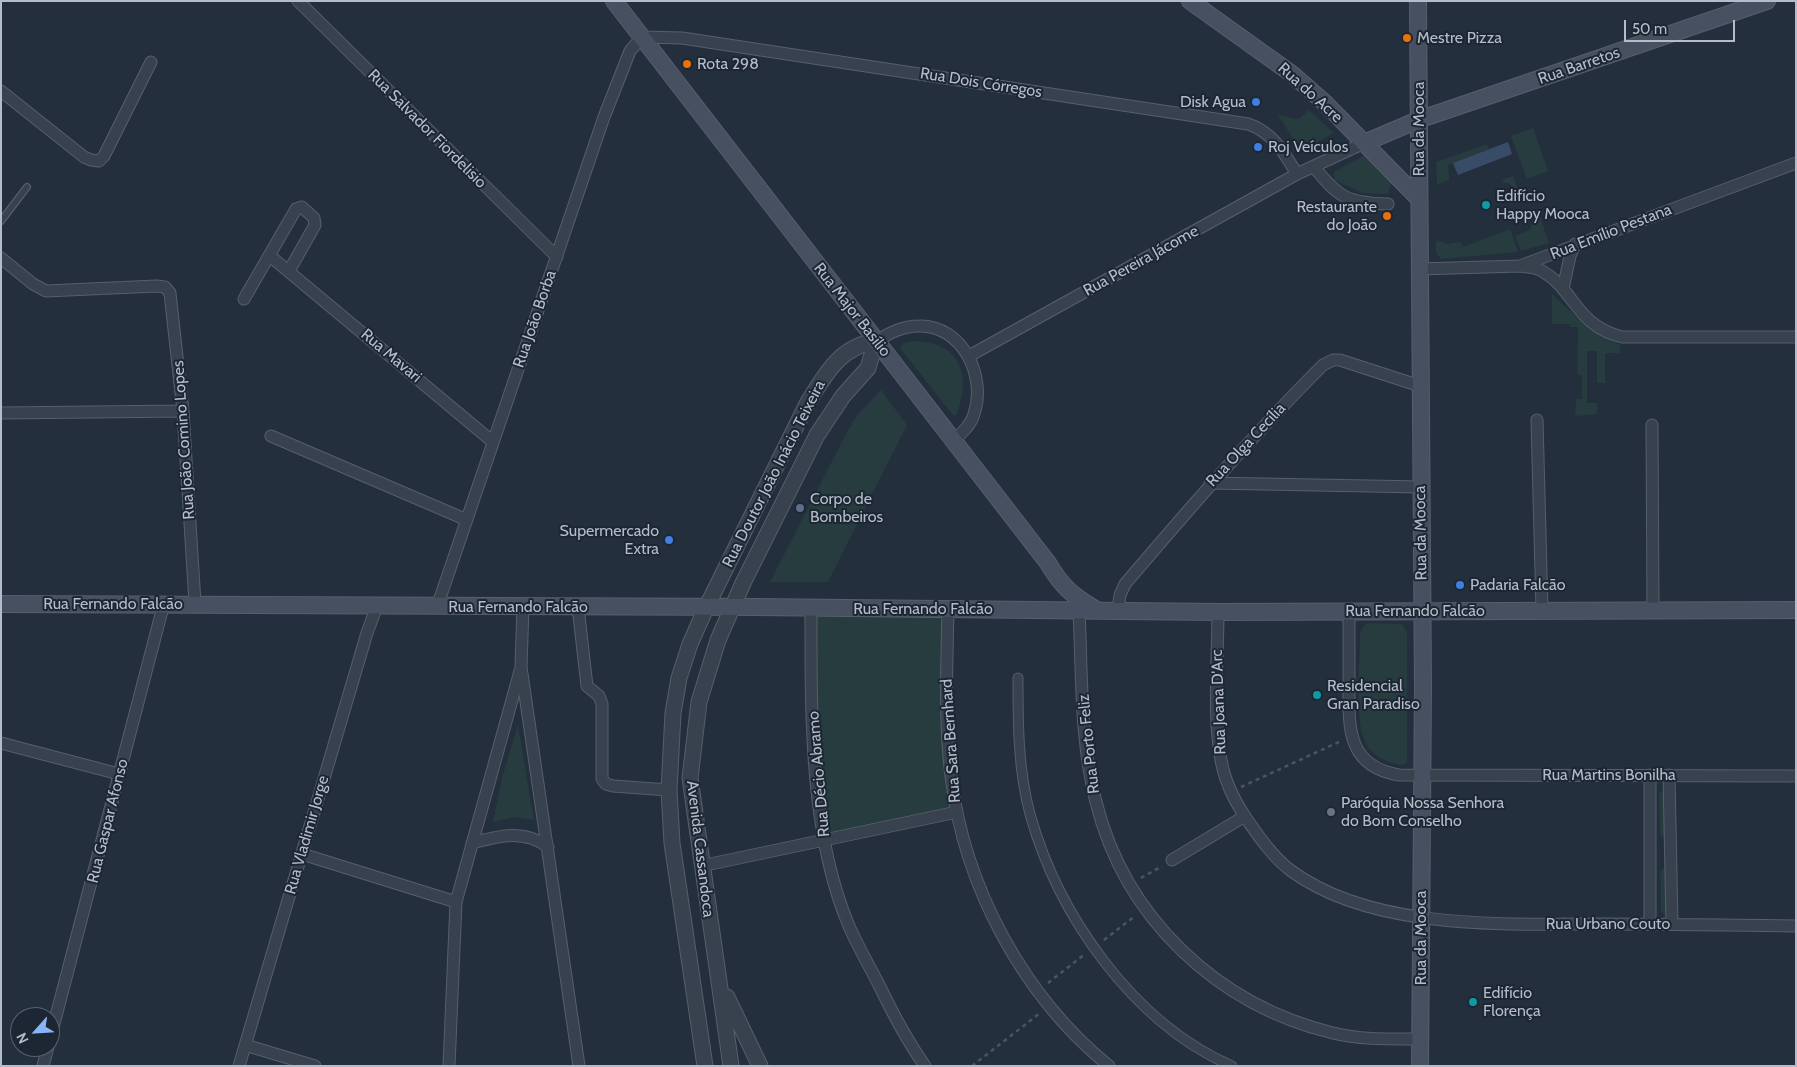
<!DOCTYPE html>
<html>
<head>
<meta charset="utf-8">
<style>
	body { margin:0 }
	#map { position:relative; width:1797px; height:1067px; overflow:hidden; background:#242f3e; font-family:Cabin,sans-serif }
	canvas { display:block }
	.frame { position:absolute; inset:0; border:2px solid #b4bcc9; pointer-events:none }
	.north { position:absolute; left:10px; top:1007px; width:50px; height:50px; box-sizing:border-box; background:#1d2633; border:1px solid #59626f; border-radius:50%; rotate:244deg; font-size:14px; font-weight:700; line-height:20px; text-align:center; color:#b4bcc9 }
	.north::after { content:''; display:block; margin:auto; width:18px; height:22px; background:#8ab4f8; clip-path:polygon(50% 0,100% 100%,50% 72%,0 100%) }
	.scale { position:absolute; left:1624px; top:20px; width:111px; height:22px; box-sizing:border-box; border:2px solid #b4bcc9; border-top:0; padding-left:6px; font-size:15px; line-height:18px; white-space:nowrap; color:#b4bcc9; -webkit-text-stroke:4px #1d2633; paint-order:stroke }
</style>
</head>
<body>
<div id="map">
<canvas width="1797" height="1067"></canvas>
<div class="frame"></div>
<div class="north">N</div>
<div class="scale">50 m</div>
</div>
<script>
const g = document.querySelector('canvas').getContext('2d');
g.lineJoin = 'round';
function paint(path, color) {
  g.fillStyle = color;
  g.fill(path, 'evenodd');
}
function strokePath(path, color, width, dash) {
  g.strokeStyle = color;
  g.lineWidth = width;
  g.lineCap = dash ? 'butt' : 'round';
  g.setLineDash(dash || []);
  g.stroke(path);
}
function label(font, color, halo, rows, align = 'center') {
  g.font = font + ' Cabin,sans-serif';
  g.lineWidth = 4;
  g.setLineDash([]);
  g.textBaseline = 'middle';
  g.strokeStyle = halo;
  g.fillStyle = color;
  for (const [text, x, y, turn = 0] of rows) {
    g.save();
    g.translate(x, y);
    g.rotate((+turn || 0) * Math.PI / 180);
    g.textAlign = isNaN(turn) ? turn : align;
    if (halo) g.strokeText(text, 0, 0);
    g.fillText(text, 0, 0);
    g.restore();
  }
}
const green = new Path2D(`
	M 1309,110 L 1334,133 L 1306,148 L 1295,142 L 1278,115 L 1298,119 Z
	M 1533,128 L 1548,171 L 1527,179 L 1511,136 Z
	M 1487,144 L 1489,149 L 1448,165 L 1449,180 L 1437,185 L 1436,162 Z
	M 1365,155 L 1392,180 L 1388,194 L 1362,193 L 1335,180 L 1334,172 Z
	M 1513,176 L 1522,198 L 1520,202 L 1510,204 L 1509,200 L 1513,198 L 1515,189 L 1509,183 L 1503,183 L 1502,180 Z
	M 1539,214 L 1549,243 L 1521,251 L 1515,236 L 1530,230 L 1533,217 Z
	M 1510,229 L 1518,252 L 1441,259 L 1436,253 L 1436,240 L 1448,244 L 1460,242 L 1463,247 Z
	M 1552,294 L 1585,325 L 1620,345 L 1620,353 L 1605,353 L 1605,383 L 1597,383 L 1597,351 L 1587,351 L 1587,403 L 1597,403 L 1597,414 L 1575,416 L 1576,399 L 1582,399 L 1582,376 L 1577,374 L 1578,327 L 1570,327 L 1570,324 L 1552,324 Z
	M 914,341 C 962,342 972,377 956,416 L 952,414 L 900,348 L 903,343 Z
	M 881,390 L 907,425 L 828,582 L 770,582 L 848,430 L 859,413 Z
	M 811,609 L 948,609 L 957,812 L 824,837 Z
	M 1368,623 L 1402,624 L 1407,632 L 1407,762 L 1402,765 C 1389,763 1373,757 1366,744 C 1354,723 1360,661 1360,635 L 1363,626 Z
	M 518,725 L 534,820 L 515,817 L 493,822 L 502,778 Z
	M 1661,791 L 1664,792 L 1666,835 L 1663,837 L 1660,834 L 1659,794 Z
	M 1663,868 L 1666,870 L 1667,912 L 1665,915 L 1661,911 L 1660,872 Z`);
const water = new Path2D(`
	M 1508,142 L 1512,154 L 1458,175 L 1453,163 Z`);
const path = new Path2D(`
	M 1241,787 L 1341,741
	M 1141,878 L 1162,866
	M 1104,940 L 1135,916
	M 1048,983 L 1085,954
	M 972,1066 L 1040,1013`);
const service = new Path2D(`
	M 1,221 L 27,187`);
const pedestrian = new Path2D(`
	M 1018,678 C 1018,723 1018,770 1030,814 C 1058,915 1133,1023 1232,1066`);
const minor = new Path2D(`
	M 298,1 L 557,257
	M 1,91 L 84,157 L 91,160 L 99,161 L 104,156 L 151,62
	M 1314,167 C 1339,198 1348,203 1388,204
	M 270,256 L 493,442
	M 1,258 L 33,284 L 46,291 L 156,286 L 165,287 L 170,293 L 183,411 L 195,603
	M 1521,266 C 1527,267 1535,267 1540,270 C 1575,288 1574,325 1622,337 L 1796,337
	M 1419,269 L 1520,266 L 1796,163
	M 1563,289 L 1570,256 L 1575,244
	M 244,299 L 296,209 L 302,207 L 314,218 L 315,225 L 289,271
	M 876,341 C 890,333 902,326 919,326 C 962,325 987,376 974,414 C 971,425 962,433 953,441
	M 969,356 L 1297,174 L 1364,143
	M 1,413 L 183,411
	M 1537,420 L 1542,610
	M 1652,425 L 1653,610
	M 271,436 L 467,520
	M 1210,483 L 1421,487
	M 523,606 L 521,667 L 579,1066
	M 437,607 L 604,117 L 630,51 L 642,37 L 682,38 L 1248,124 C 1273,132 1284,153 1297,174
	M 578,607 L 587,686 L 599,696 L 602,704 L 602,779 L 606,784 L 613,786 L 669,790
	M 811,609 C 811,710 809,832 849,926 C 858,947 870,967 880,987 C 893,1014 908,1042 925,1066
	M 948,609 C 947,664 944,720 951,776 C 964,886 1023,996 1109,1066
	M 1079,610 C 1082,674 1080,741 1096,802 C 1125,918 1217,1005 1333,1033 C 1361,1040 1391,1039 1420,1039
	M 1118,610 L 1120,595 L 1125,584 C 1189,509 1253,435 1323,365 L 1333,360 L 1340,360 L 1420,386
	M 1218,612 C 1218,659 1211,737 1226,779 C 1231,794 1239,808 1248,821 C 1260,838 1273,857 1290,870 C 1372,931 1506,924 1604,924 C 1668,924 1732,925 1796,926
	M 1349,612 C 1349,635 1349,658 1349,682 C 1349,725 1345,766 1399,775 L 1796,776
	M 1,743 L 119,774
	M 1650,775 L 1650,924
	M 1669,775 L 1672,924
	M 472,843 C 499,836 524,829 548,847
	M 302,854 L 456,902
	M 1172,860 L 1245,816
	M 701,866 L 957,812
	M 50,1039 L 164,603
	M 245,1045 L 315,1066
	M 43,1066 L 48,1047
	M 239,1066 L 367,633 L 377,606
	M 449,1066 L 456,902 L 520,671`);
const tertiary = new Path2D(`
	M 727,997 L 760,1066
	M 705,1066 L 672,843 L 669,790 L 673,713 L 679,678 L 690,644 L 706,608 L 808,402 C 826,374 839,347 876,341 L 868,368 L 843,396 L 817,435 L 743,583 L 718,640 L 699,702 L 690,778 L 731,1066`);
const secondary = new Path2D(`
	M 614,1 L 1048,563 C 1062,587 1072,595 1095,609
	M 1190,1 L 1292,74 L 1325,103 L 1419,199
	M 1418,1 L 1423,687 L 1420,1066
	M 1364,143 L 1418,120 L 1767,1
	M 1,604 L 755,607 L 1218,612 L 1796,610`);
const markers = [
	[1407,38,5,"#e8710a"],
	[687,64,5,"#e8710a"],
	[1256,102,5,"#3f7fe0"],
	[1258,147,5,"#3f7fe0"],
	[1486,205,5,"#0f9aa8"],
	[1387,216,5,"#e8710a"],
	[800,508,5,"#5c6f8a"],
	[669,540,5,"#3f7fe0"],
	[1460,585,5,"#3f7fe0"],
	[1317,695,5,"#0f9aa8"],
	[1331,812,5,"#6b7280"],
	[1473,1002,5,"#0f9aa8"]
];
const poiNames = [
	["Mestre Pizza",1417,38],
	["Rota 298",697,64],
	["Disk Agua",1246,102,"right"],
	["Roj Veículos",1268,147],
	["Edifício",1496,196],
	["Happy Mooca",1496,214],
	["Restaurante",1377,207,"right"],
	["do João",1377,225,"right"],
	["Corpo de",810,499],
	["Bombeiros",810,517],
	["Supermercado",659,531,"right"],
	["Extra",659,549,"right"],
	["Padaria Falcão",1470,585],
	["Residencial",1327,686],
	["Gran Paradiso",1327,704],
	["Paróquia Nossa Senhora",1341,803],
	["do Bom Conselho",1341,821],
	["Edifício",1483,993],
	["Florença",1483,1011]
];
const streetNames = [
	["Rua Barretos",1579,66,-19],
	["Rua Dois Córregos",981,83,9],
	["Rua do Acre",1310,93,42],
	["Rua Salvador Fiordelisio",427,129,45],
	["Rua da Mooca",1419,129,-90],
	["Rua Emílio Pestana",1611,232,-21],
	["Rua Pereira Jácome",1141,261,-29],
	["Rua Major Basílio",852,310,52],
	["Rua João Borba",535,319,-71],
	["Rua Mavari",391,356,40],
	["Rua João Comino Lopes",184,440,-94],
	["Rua Olga Cecília",1246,445,-47],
	["Rua Doutor João Inácio Teixeira",774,474,-63],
	["Rua da Mooca",1421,533,-91],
	["Rua Fernando Falcão",113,604],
	["Rua Fernando Falcão",518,607],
	["Rua Fernando Falcão",923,609],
	["Rua Fernando Falcão",1415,611],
	["Rua Joana D'Arc",1219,702,-92],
	["Rua Sara Bernhard",951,741,-94],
	["Rua Porto Feliz",1089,744,-96],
	["Rua Décio Abramo",819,774,-95],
	["Rua Martins Bonilha",1609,775],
	["Rua Gaspar Afonso",108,821,-76],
	["Rua Vladimir Jorge",307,835,-74],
	["Avenida Cassandoca",700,849,83],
	["Rua Urbano Couto",1608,924],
	["Rua da Mooca",1421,938,-90]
];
paint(green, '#263c3f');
paint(water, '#394c67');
strokePath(service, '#565f6c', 8);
strokePath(pedestrian, '#565f6c', 11);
strokePath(minor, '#565f6c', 13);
strokePath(tertiary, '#565f6c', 17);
strokePath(secondary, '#565f6c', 18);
strokePath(path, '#44595c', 2.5, [4, 4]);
strokePath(service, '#38414e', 5.5);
strokePath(pedestrian, '#38414e', 9);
strokePath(minor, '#38414e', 11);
strokePath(tertiary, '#38414e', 15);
strokePath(secondary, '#465061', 16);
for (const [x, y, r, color] of markers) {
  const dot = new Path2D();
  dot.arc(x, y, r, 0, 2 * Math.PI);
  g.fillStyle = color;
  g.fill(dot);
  strokePath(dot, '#1d2633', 2);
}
label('16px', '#b4bcc9', '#1d2633', poiNames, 'left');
label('16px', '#b4bcc9', '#1d2633', streetNames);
</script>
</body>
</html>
